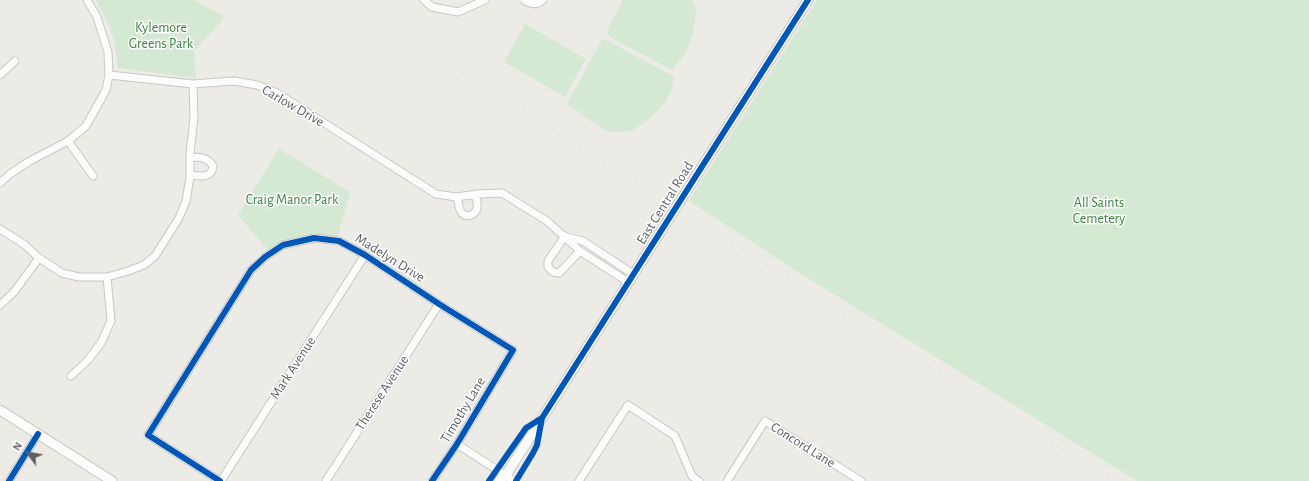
<!DOCTYPE html>
<html>
<head>
<meta charset="utf-8">
<style>
	body { margin:0 }
	#map { position:relative; width:1309px; height:481px; overflow:hidden; background:#ecebe6; font-family:"Alegreya Sans",sans-serif }
	canvas { display:block }
	.north { position:absolute; left:8px; top:433px; width:40px; height:40px; -webkit-text-stroke:3px #fff; paint-order:stroke; rotate:302deg; font-size:11px; font-weight:700; line-height:16px; text-align:center; color:#5c5f64 }
	.north::after { content:''; display:block; margin:auto; width:14px; height:18px; background:#5c5f64; clip-path:polygon(50% 0,100% 100%,50% 72%,0 100%) }
</style>
</head>
<body>
<div id="map">
<canvas width="1309" height="481"></canvas>
<div class="north">N</div>
</div>
<script>
const g = document.querySelector('canvas').getContext('2d');
g.lineJoin = 'round';
function paint(path, color) {
  g.fillStyle = color;
  g.fill(path, 'evenodd');
}
function strokePath(path, color, width, dash) {
  g.strokeStyle = color;
  g.lineWidth = width;
  g.lineCap = dash ? 'butt' : 'round';
  g.setLineDash(dash || []);
  g.stroke(path);
}
function label(font, color, halo, rows, align = 'center') {
  g.font = font + ' "Alegreya Sans",sans-serif';
  g.lineWidth = 3;
  g.setLineDash([]);
  g.textBaseline = 'middle';
  g.strokeStyle = halo;
  g.fillStyle = color;
  for (const [text, x, y, turn = 0] of rows) {
    g.save();
    g.translate(x, y);
    g.rotate((+turn || 0) * Math.PI / 180);
    g.textAlign = isNaN(turn) ? turn : align;
    if (halo) g.strokeText(text, 0, 0);
    g.fillText(text, 0, 0);
    g.restore();
  }
}
const green = new Path2D(`
	M 96,0 L 194,0 L 225,17 L 194,51 L 196,78 L 118,68 L 114,40 L 109,26 Z
	M 623,0 L 692,0 L 696,9 L 694,28 L 689,45 L 684,55 L 672,70 L 610,37 L 608,34 L 608,28 Z
	M 817,0 L 1309,0 L 1309,481 L 1137,481 L 814,282 L 689,201 Z
	M 525,24 L 586,59 L 565,97 L 504,62 Z
	M 605,39 L 674,77 C 672,84 671,92 668,98 C 661,110 646,123 634,129 C 625,133 615,132 606,131 L 567,104 L 602,40 Z
	M 279,149 L 350,192 L 337,238 C 310,233 292,236 267,249 L 238,215 Z`);
const minor = new Path2D(`
	M 424,0 L 432,7 L 458,12 L 485,0
	M 524,0 C 531,5 537,5 543,0
	M 0,75 L 15,61
	M 109,75 L 193,84 L 234,81 L 257,85 L 277,93 L 436,194 L 456,197 L 478,194 L 502,193 L 547,221 L 580,251 L 628,282
	M 68,141 L 93,176
	M 190,175 C 200,176 212,179 213,166 C 208,157 199,157 190,157
	M 0,183 L 10,174 L 28,162 L 68,141 L 86,126 L 106,90 L 109,75 L 108,52 L 97,17 L 87,0
	M 458,197 C 458,202 458,209 462,213 C 467,219 476,214 477,208 C 478,203 476,198 475,194
	M 0,229 L 25,245 L 39,258 L 62,273 L 79,277 L 107,277 L 128,271 L 144,265 L 155,256 L 179,218 L 186,201 L 190,177 L 190,153 L 194,118 L 193,84
	M 565,236 L 548,261 L 548,267 L 553,272 L 559,273 L 580,251
	M 567,237 L 583,241 L 633,274
	M 0,305 L 14,292 L 39,258
	M 71,376 L 88,360 L 101,343 L 111,321 L 107,277
	M 457,444 L 514,481
	M 9,481 L 38,434
	M 220,481 L 148,435 L 251,270 L 265,257 L 283,245 L 314,238 L 339,241 L 365,255 L 439,304 L 513,350 L 457,444 L 432,481
	M 221,481 L 365,255
	M 326,481 L 439,304
	M 579,481 L 628,405 L 675,436 L 692,476 L 699,481
	M 727,481 L 765,421 L 861,481`);
const secondary = new Path2D(`
	M 0,410 L 112,481
	M 499,481 L 506,475 L 808,0`);
const rail = new Path2D(`
	M 345,0 L 1113,481`);
const cycleway = new Path2D(`
	M 9,481 L 38,434
	M 220,481 L 148,435 L 251,270 L 265,257 L 283,245 L 314,238 L 339,241 L 365,255 L 439,304 L 513,350 L 457,444 L 432,481
	M 489,481 L 526,428 L 542,418
	M 516,481 L 533,453 L 537,445 L 542,418 L 808,0`);
const parkNames = [
	["Kylemore",161,28],
	["Greens Park",161,44],
	["Craig Manor Park",292,200],
	["All Saints",1099,203],
	["Cemetery",1099,219]
];
const streetNames = [
	["Carlow Drive",293,106,30],
	["East Central Road",665,203,-58],
	["Madelyn Drive",390,258,32],
	["Mark Avenue",293,368,-57],
	["Therese Avenue",382,393,-57],
	["Timothy Lane",463,410,-59],
	["Concord Lane",803,445,32]
];
paint(green, '#d4e8d3');
strokePath(minor, '#c7c7c7', 9);
strokePath(secondary, '#c8c9c8', 11);
strokePath(minor, '#fcfcfb', 7);
strokePath(secondary, '#fcfcfb', 9);
strokePath(rail, '#e3e2e2', 2, [1, 5]);
strokePath(cycleway, '#0057b8', 6);
label('14px', '#38863f', '#fff', parkNames);
label('14px', '#5c5f64', '#fff', streetNames);
</script>
</body>
</html>
